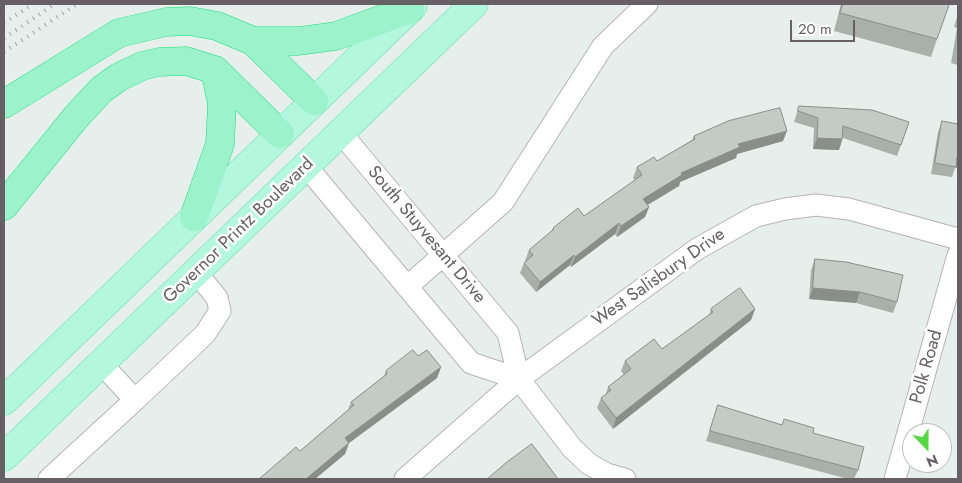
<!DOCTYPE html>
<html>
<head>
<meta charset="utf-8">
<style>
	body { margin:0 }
	#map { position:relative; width:962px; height:483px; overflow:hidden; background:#e7efec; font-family:Jost,sans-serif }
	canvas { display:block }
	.frame { position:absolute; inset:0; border:5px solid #665f63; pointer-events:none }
	.north { position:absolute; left:902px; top:423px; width:50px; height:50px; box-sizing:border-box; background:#fff; border:1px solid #c2bfc1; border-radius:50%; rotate:158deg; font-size:14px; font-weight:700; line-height:20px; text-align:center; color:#665f63 }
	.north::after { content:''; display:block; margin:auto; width:18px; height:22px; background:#55d844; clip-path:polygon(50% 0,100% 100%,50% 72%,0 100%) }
	.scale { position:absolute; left:790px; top:20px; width:65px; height:22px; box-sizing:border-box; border:2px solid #665f63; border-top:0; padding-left:6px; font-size:15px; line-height:18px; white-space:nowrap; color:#665f63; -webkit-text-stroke:4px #fff; paint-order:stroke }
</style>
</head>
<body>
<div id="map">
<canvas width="962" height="483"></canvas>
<div class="frame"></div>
<div class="north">N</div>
<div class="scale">20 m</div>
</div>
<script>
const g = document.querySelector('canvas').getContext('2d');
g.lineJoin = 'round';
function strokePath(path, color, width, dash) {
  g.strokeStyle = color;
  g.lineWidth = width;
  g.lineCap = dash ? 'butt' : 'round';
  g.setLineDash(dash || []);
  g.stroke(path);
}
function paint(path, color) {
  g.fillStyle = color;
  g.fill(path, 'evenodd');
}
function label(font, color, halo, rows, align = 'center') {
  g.font = font + ' Jost,sans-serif';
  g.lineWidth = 5;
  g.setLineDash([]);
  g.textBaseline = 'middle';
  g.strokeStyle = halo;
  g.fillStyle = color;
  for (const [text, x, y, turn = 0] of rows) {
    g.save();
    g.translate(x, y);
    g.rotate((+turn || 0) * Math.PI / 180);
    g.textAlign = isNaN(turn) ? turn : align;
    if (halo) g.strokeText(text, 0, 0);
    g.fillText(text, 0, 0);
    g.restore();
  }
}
const minor = new Path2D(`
	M 341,133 L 508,333 L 519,379 L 572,448 L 589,464 L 607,474 L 625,479
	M 306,166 L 471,363 L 519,379
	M 407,287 L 503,202 L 603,46 L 647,4
	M 135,400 L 205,334 L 220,311 L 217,298 L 196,272
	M 49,479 L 135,400 L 101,363
	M 405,479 L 519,379 L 697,249 L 756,216 L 785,209 L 816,205 L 849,209 L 958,239
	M 895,479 L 958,255`);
const major = new Path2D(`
	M 4,401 L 413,6
	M 4,457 L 474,4`);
const highway = new Path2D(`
	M 253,41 L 299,41 L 336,36 L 410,9
	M 4,104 L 119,33 L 166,22 L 190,21 L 217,26 L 253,41 L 314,101
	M 4,206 L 76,117 L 101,90 L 119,77 L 142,66 L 159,62 L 186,61 L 215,70 L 280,134
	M 194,217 L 220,144 L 222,104 L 215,70`);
const rail = new Path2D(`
	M 4,23 L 33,4
	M 4,38 L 55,4
	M 4,52 L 77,4`);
const wall = new Path2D(`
	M 841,4 L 946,4 L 937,39 L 931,57 L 834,31 Z
	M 958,14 L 958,65 L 951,63 L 957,28 L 954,27 Z
	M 799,106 L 909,122 L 897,156 L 843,138 L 839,150 L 813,149 L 814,128 L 794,122 Z
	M 942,121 L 958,124 L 958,168 L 955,168 L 952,177 L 931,174 L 938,132 Z
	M 694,136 L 783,141 L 737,154 L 736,158 L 680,182 L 679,186 L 648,205 L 649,207 L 645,217 L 617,237 L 615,234 L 571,267 L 570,265 L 536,292 L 520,273 L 524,263 L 526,261 L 525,261 L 529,250 L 551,232 L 553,228 L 584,216 L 635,180 L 633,178 L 637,167 L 657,161 L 692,140 Z
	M 815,259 L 897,302 L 893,313 L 856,303 L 809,299 L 811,270 Z
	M 711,309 L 755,309 L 751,320 L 613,429 L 597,408 L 601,398 L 606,394 L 608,387 L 624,375 L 621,371 L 625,361 L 662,349 L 709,315 Z
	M 418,356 L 441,367 L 437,378 L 349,443 L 345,454 L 315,479 L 259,479 L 300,451 L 348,410 L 351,402 L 384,376 L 386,371 Z
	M 718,405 L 782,425 L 813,433 L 858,470 L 854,479 L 848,479 L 706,441 Z`);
const shadedWall = new Path2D(`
	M 787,131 L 783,141 L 737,154 L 736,158 L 680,182 L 679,186 L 640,209 L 643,199 L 681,173 L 738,144 Z
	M 817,138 L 842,139 L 839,150 L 813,149 Z
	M 649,207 L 645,217 L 617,237 L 621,226 Z
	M 619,223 L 615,234 L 571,267 L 575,257 Z
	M 574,255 L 570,265 L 536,292 L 540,282 Z
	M 813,288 L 860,292 L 856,303 L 809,299 Z
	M 755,309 L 751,320 L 613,429 L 616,418 Z
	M 441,367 L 437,378 L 349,443 L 345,454 L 315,479 L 306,479 L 345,438 Z`);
const building = new Path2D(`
	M 843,4 L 946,4 L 949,5 L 937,39 L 840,13 Z
	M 799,106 L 872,110 L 909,122 L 901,145 L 843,126 L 842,139 L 817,138 L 818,118 L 798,111 Z
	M 780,108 L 787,131 L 738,144 L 740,147 L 681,173 L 682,175 L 643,199 L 649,207 L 621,226 L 619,223 L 575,257 L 574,255 L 540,282 L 524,263 L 533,255 L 529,250 L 554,229 L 553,228 L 578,208 L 584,216 L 642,175 L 637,167 L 654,157 L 657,161 L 695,139 L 694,136 L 728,121 Z
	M 942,121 L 958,124 L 958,157 L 957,157 L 956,167 L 935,163 Z
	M 815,259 L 846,262 L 903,275 L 897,302 L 860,292 L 813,288 Z
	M 740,288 L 755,309 L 616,418 L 601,398 L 611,390 L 608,387 L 631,369 L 625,361 L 654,339 L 662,349 L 713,312 L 711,309 Z
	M 413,350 L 418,356 L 427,350 L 441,367 L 345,438 L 349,443 L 306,479 L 259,479 L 296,447 L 300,451 L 354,405 L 351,402 L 387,374 L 386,371 Z
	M 718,405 L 782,425 L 784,419 L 814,428 L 813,433 L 864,447 L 858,470 L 710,431 Z
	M 532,444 L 558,479 L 487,479 L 507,462 Z`);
const streetNames = [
	["Governor Printz Boulevard",239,231,-44],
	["South Stuyvesant Drive",426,235,50],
	["West Salisbury Drive",659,278,-35],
	["Polk Road",927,367,-74]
];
strokePath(minor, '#b8b2b5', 23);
strokePath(major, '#6ce3ab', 29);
strokePath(highway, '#18df7a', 29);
strokePath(minor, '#fff', 21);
strokePath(major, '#b4f7df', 28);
strokePath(highway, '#9bf2cb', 28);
strokePath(rail, '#a3a0a2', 4, [1, 6]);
paint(wall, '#a9afaa');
paint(shadedWall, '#898e8b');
paint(building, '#c4cbc6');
strokePath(building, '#898e8b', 1);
label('18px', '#665f63', '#fff', streetNames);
</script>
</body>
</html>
